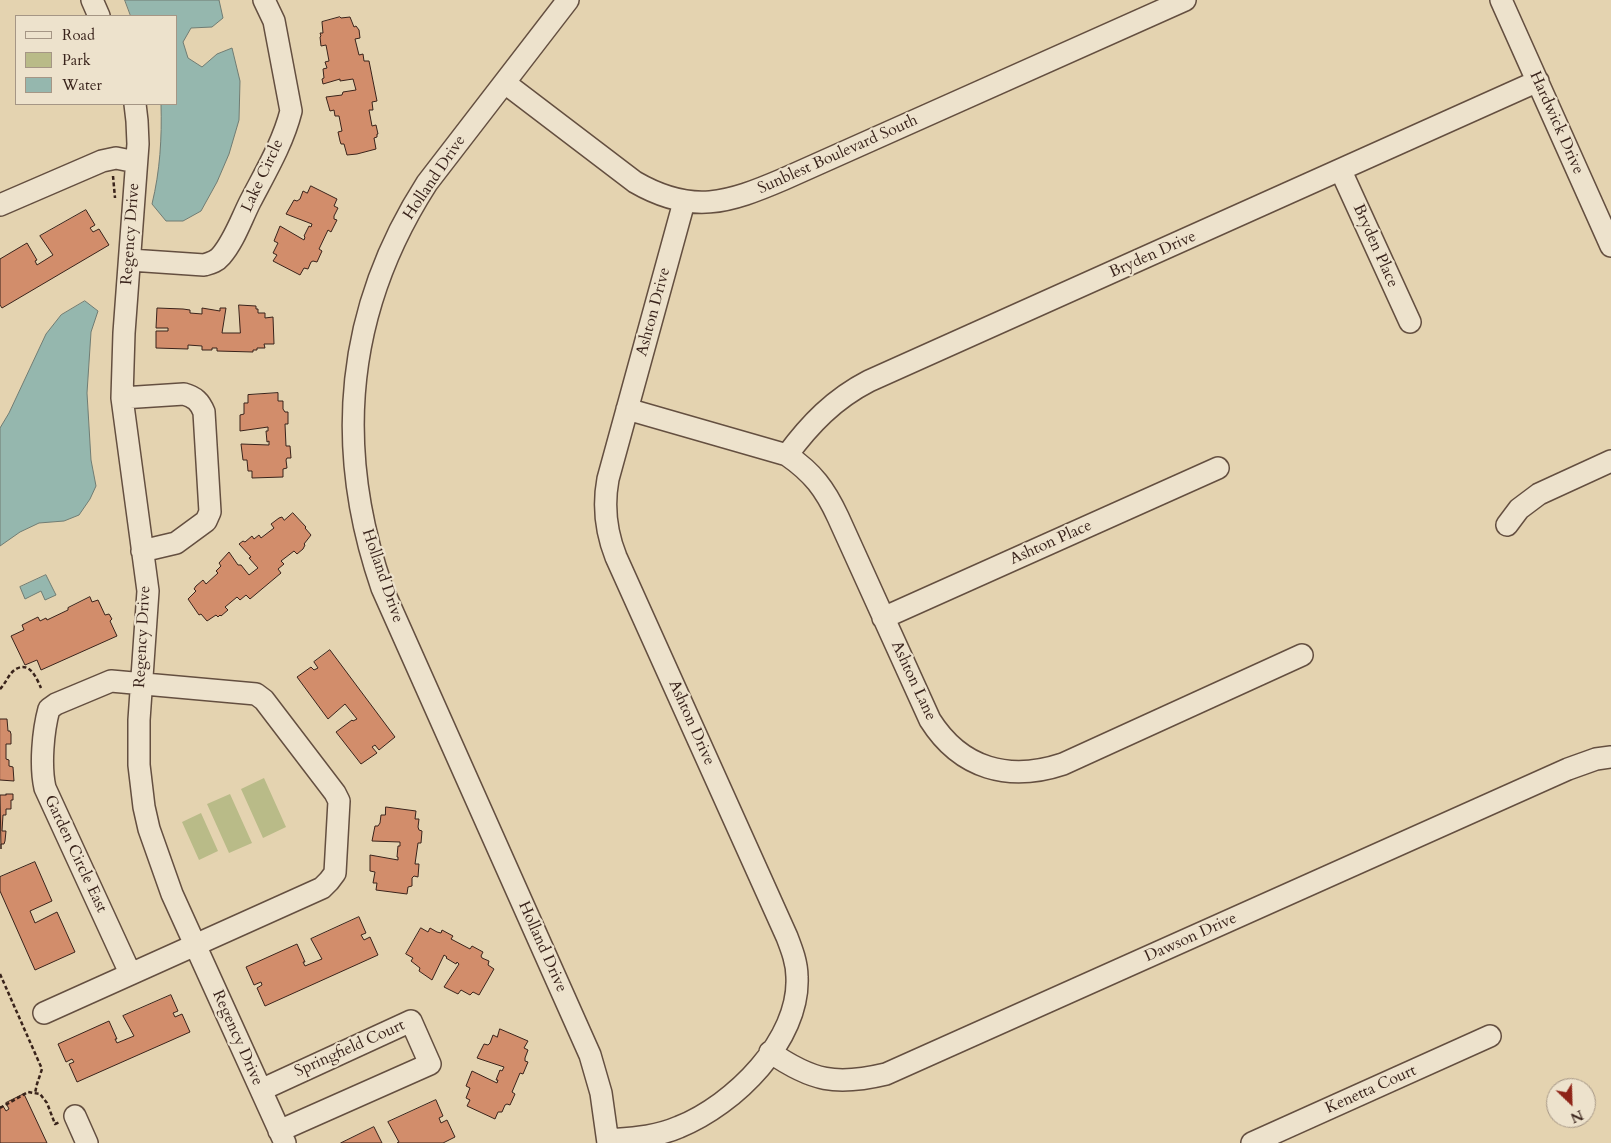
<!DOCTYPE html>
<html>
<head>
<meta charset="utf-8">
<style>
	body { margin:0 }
	#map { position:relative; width:1611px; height:1143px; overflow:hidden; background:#e4d3b0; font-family:Cardo,serif }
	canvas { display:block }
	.legend { position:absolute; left:15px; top:15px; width:162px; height:90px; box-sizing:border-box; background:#ede2cc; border:1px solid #a59685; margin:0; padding:6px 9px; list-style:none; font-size:15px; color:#39231b }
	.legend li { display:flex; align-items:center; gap:10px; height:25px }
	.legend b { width:25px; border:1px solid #a59685 }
	.north { position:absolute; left:1546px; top:1078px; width:50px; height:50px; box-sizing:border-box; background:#ede2cc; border:1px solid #a59685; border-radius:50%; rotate:156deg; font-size:14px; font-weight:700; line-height:20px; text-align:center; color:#39231b }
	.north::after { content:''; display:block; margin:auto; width:18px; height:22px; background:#8f2418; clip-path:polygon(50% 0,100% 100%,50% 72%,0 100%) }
</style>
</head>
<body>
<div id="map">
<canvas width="1611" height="1143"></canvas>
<ul class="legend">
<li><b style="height:6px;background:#ede2cc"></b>Road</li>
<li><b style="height:14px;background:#b9bb88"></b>Park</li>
<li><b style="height:14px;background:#95b7ae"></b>Water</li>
</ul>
<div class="north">N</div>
</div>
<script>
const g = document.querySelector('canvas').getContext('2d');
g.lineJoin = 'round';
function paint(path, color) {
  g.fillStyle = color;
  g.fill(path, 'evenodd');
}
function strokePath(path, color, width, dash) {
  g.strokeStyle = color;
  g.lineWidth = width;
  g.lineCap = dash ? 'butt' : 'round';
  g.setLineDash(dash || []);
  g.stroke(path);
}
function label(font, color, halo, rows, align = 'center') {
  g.font = font + ' Cardo,serif';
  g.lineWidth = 4.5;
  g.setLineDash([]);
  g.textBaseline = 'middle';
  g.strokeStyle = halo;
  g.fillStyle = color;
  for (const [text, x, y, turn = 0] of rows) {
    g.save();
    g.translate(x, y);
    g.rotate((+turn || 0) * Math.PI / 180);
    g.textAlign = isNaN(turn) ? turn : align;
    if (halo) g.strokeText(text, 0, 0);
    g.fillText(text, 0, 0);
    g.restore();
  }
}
const green = new Path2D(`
	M 264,778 L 286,827 L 263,838 L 241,789 Z
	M 230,794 L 252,843 L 229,853 L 207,804 Z
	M 201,813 L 218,851 L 199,860 L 182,822 Z`);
const water = new Path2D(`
	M 125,0 L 219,0 L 223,18 L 212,27 L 191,28 L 183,42 L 188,58 L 202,67 L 217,54 L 232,48 L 240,81 L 239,120 L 229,154 L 217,182 L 201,211 L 183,221 L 166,221 L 152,204 C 160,171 162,138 161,104 L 176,104 L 176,16 L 131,16 Z
	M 85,301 L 98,311 L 91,332 L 87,393 L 91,460 L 96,486 L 90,499 L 79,515 L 64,521 L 39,523 L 20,532 L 0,546 L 0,428 L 9,413 L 46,334 L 61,315 Z
	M 46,575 L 56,595 L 45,600 L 41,591 L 25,599 L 20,587 Z`);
const building = new Path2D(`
	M 340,17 L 341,18 L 350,17 L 354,27 L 356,26 L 359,30 L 360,38 L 355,39 L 359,55 L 363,54 L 364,61 L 369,61 L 377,101 L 372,102 L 373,110 L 369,110 L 372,126 L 376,125 L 378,134 L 377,134 L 377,137 L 374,138 L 376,149 L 357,154 L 347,155 L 344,144 L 341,144 L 340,141 L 338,132 L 342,131 L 339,116 L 335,116 L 334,110 L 330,111 L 326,97 L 342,95 L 343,92 L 356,90 L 353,79 L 340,81 L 340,79 L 323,84 L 322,79 L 324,78 L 323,69 L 327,68 L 325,62 L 329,61 L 326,45 L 321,46 L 320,37 L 321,36 L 320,33 L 323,33 L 322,22 Z
	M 311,186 L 337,199 L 334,206 L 338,208 L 334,216 L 334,219 L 337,220 L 331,232 L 328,230 L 319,249 L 322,251 L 317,262 L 313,261 L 311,262 L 308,269 L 304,268 L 300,275 L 273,261 L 277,255 L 273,253 L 278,243 L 274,241 L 280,226 L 304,240 L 305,237 L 304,236 L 309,226 L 311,227 L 312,224 L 286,214 L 294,200 L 297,201 L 300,199 L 303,191 L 307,193 Z
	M 86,210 L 95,225 L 90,228 L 93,232 L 99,229 L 109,245 L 2,308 L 0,305 L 0,259 L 27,243 L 37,260 L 35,261 L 37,265 L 53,255 L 40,236 Z
	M 239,305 L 256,306 L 256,309 L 258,309 L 258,313 L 265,313 L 265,318 L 273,317 L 274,344 L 264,344 L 265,348 L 257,348 L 257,350 L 253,350 L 253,352 L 217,351 L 217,348 L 212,348 L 212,350 L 202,350 L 202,346 L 188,345 L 188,349 L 156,348 L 156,331 L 168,331 L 168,328 L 156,328 L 157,308 L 183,309 L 190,310 L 190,313 L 202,314 L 202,308 L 220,311 L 220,308 L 226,308 L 222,333 L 240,333 Z
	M 278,393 L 278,401 L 283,401 L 283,409 L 285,412 L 288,412 L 288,424 L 285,424 L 286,446 L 290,446 L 291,458 L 287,458 L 286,460 L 287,468 L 283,469 L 283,477 L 252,478 L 252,471 L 248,471 L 247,460 L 243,460 L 241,444 L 269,445 L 269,441 L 267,442 L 266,431 L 268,431 L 268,427 L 240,431 L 240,415 L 244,414 L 244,403 L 248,403 L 248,395 Z
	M 293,513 L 306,527 L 305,528 L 311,535 L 304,544 L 305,545 L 303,549 L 297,554 L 294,551 L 281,561 L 284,564 L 278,569 L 281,573 L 250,599 L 246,595 L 240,600 L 237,597 L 225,607 L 228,610 L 221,616 L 220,615 L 218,617 L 216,615 L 207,621 L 201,614 L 199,615 L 188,599 L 196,591 L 194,589 L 196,586 L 203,580 L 206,584 L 218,573 L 216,571 L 221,566 L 219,563 L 229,552 L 238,565 L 241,565 L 249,575 L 258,568 L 249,558 L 251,557 L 239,544 L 243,541 L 245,542 L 252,536 L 254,539 L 259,535 L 261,538 L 274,528 L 271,524 L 279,518 L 282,517 L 284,520 Z
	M 90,597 L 92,602 L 98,600 L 105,615 L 109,614 L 112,619 L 110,621 L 117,636 L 41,670 L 37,660 L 25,665 L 11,636 L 24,630 L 22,625 L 38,617 L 40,621 L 46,618 L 47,620 L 68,610 L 68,608 Z
	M 330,650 L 395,737 L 379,750 L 375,745 L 372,747 L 377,753 L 361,764 L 336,732 L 352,720 L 353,721 L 357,719 L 345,704 L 328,719 L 297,677 L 311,667 L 314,670 L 318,668 L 314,662 Z
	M 0,719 L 7,719 L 8,731 L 10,731 L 11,734 L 11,744 L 6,744 L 6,759 L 9,760 L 9,766 L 13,767 L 14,781 L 0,780 Z
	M 6,794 L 13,794 L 13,800 L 11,800 L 11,809 L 6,809 L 6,815 L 3,815 L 2,831 L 6,831 L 5,841 L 4,844 L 1,844 L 1,849 L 0,795 L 6,795 Z
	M 386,807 L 416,811 L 415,819 L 419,819 L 418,827 L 419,830 L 422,831 L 421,843 L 418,843 L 415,864 L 419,864 L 418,877 L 414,876 L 412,878 L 412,886 L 408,887 L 407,894 L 376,890 L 377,883 L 373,883 L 375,872 L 370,871 L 370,855 L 398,860 L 398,857 L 397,857 L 398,846 L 400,846 L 400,842 L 372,841 L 375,826 L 378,826 L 380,823 L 381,815 L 385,815 Z
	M 35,862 L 52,901 L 30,911 L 35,923 L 57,912 L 75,952 L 35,970 L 0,891 L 0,877 Z
	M 359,917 L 366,933 L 361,935 L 364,940 L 370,937 L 378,955 L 265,1006 L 257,988 L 262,985 L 261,982 L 254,985 L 246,967 L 297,944 L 305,962 L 303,962 L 305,966 L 322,959 L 311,939 Z
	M 421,928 L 428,932 L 430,928 L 437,932 L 441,933 L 442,930 L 453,936 L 451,939 L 470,949 L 472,946 L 483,952 L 481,956 L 482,958 L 489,961 L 488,965 L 494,969 L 479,995 L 473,992 L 470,995 L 461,990 L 458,994 L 444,987 L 459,964 L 457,962 L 456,964 L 446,958 L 447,957 L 444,955 L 432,980 L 419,971 L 420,968 L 411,961 L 413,958 L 406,954 Z
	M 171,995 L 178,1011 L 173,1013 L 175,1017 L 182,1014 L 190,1032 L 77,1082 L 69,1064 L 74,1062 L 72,1059 L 66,1062 L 58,1044 L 109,1021 L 117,1039 L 115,1039 L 117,1043 L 134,1036 L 123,1016 Z
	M 500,1029 L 528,1041 L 524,1048 L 528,1050 L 525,1058 L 525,1061 L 528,1062 L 523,1074 L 520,1073 L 512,1092 L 515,1094 L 510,1105 L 507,1104 L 505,1105 L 502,1112 L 498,1112 L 495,1119 L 467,1106 L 470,1100 L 466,1098 L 470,1088 L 466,1086 L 472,1071 L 497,1083 L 498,1080 L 496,1080 L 500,1070 L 502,1071 L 504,1067 L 477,1058 L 484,1044 L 488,1045 L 490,1043 L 493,1035 L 497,1037 Z
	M 24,1094 L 47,1143 L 0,1143 L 0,1107 L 3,1106 L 6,1111 L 9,1109 L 6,1103 Z
	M 436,1100 L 443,1116 L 439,1118 L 441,1123 L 447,1120 L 455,1137 L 443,1143 L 397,1143 L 399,1142 L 388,1122 Z
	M 374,1127 L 382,1143 L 341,1143 Z`);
const path = new Path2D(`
	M 113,176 L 115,198
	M 0,689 C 6,683 9,673 16,669 C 30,661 37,679 41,688
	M 0,974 L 42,1069 L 37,1084 L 35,1093
	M 0,1108 L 28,1092 L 40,1094 L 47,1103 L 55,1124 L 60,1122`);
const minor = new Path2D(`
	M 92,0 L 99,16
	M 568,0 L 427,183 C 346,309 333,446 382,588 L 590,1055 L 601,1093 L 608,1143
	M 1501,0 L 1611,246
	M 505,83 L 635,182 C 692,215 728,203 784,179 L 1185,0
	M 135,104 L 137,121 L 138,144 L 124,333 L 122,398 L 148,591 L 139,720 L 139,765 L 144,807 L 149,829 L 172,894 L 285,1143
	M 1341,171 L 1410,322
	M 0,205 L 102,161 L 116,158 L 136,162
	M 130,260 L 204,265 C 211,263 216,262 221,256 C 234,241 241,220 250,202 C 265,173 283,143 291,111 L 274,21 L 264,0
	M 122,398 L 184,394 C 195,397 200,402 204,412 L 210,512 L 206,521 L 176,543 L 142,551
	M 627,409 L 787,455 C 813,473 825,489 838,517 L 930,720 C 961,769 1009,782 1063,764 L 1302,655
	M 787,455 C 810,424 834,399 869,381 L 1538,81
	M 1507,525 L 1519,509 L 1539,494 L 1611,461
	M 883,618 L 1218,468
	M 44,1013 L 322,888 L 329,881 L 335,873 L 339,801 L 335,793 L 264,700 L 256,694 L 111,681 L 56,704 L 49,709 C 43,731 40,766 45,788 L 130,973
	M 770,1052 C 812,1081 836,1086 886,1074 L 1568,769 L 1596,759 L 1611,757
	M 261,1090 L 411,1021 L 430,1064 L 279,1131
	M 75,1116 L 87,1143
	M 608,1140 C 633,1138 656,1137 679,1127 C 734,1105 800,1040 797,977 C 797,963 792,950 787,937 L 616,557 C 606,532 603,506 608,479 L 684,202
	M 1252,1143 L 1490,1036`);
const streetNames = [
	["Hardwick Drive",1556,123,66],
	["Sunblest Boulevard South",838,155,-24],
	["Lake Circle",263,176,-65],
	["Holland Drive",435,178,-56],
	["Regency Drive",131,234,-86],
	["Bryden Place",1375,246,66],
	["Bryden Drive",1153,255,-24],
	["Ashton Drive",654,312,-75],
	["Ashton Place",1051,543,-24],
	["Holland Drive",382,576,71],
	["Regency Drive",143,637,-87],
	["Ashton Lane",913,681,65],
	["Ashton Drive",691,723,66],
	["Garden Circle East",75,854,65],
	["Dawson Drive",1191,938,-24],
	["Holland Drive",542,947,66],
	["Regency Drive",237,1038,66],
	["Springfield Court",350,1049,-24],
	["Kenetta Court",1371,1090,-24]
];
paint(green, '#b9bb88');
paint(water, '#95b7ae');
strokePath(water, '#707c73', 1);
paint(building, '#d28d6b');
strokePath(building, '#39231b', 1);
strokePath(minor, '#644f40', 24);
strokePath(path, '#39231b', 2.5, [4, 2.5]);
strokePath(minor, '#ede2cc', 21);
label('16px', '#39231b', '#ede2cc', streetNames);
</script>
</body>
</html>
